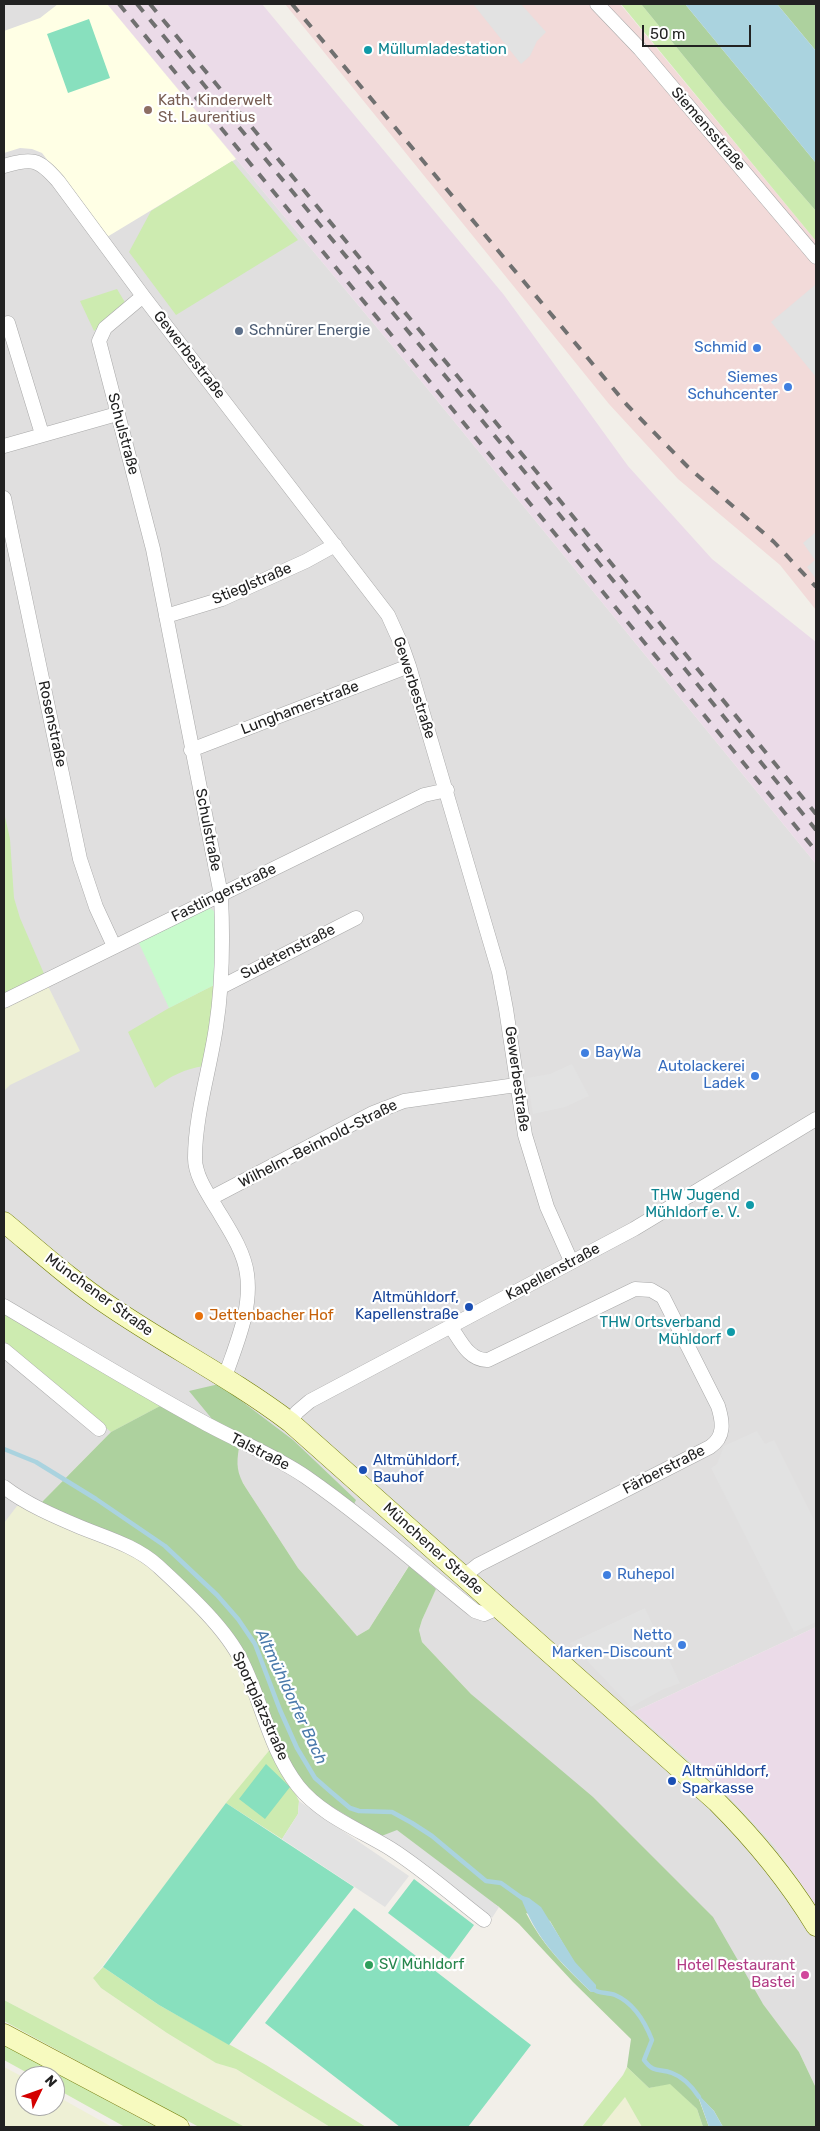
<!DOCTYPE html>
<html>
<head>
<meta charset="utf-8">
<style>
	body { margin:0 }
	#map { position:relative; width:820px; height:2131px; overflow:hidden; background:#f2efe9; font-family:Rubik,sans-serif }
	canvas { display:block }
	.frame { position:absolute; inset:0; border:5px solid #222; pointer-events:none }
	.north { position:absolute; left:15px; top:2066px; width:50px; height:50px; box-sizing:border-box; background:#fff; border:1px solid #a7a7a7; border-radius:50%; rotate:48deg; font-size:14px; font-weight:700; line-height:20px; text-align:center; color:#222 }
	.north::after { content:''; display:block; margin:auto; width:18px; height:22px; background:#d40000; clip-path:polygon(50% 0,100% 100%,50% 72%,0 100%) }
	.scale { position:absolute; left:642px; top:25px; width:109px; height:22px; box-sizing:border-box; border:2px solid #222; border-top:0; padding-left:6px; font-size:15px; line-height:18px; white-space:nowrap; color:#222; -webkit-text-stroke:4px #fff; paint-order:stroke }
</style>
</head>
<body>
<div id="map">
<canvas width="820" height="2131"></canvas>
<div class="frame"></div>
<div class="north">N</div>
<div class="scale">50 m</div>
</div>
<script>
const g = document.querySelector('canvas').getContext('2d');
g.lineJoin = 'round';
function paint(path, color) {
  g.fillStyle = color;
  g.fill(path, 'evenodd');
}
function strokePath(path, color, width, dash) {
  g.strokeStyle = color;
  g.lineWidth = width;
  g.lineCap = dash ? 'butt' : 'round';
  g.setLineDash(dash || []);
  g.stroke(path);
}
function label(font, color, halo, rows, align = 'center') {
  g.font = font + ' Rubik,sans-serif';
  g.lineWidth = 4.5;
  g.setLineDash([]);
  g.textBaseline = 'middle';
  g.strokeStyle = halo;
  g.fillStyle = color;
  for (const [text, x, y, turn = 0] of rows) {
    g.save();
    g.translate(x, y);
    g.rotate((+turn || 0) * Math.PI / 180);
    g.textAlign = isNaN(turn) ? turn : align;
    if (halo) g.strokeText(text, 0, 0);
    g.fillText(text, 0, 0);
    g.restore();
  }
}
const residential = new Path2D(`
	M 4,4 L 107,4 L 404,360 L 816,864 L 816,1627 L 634,1712 L 722,1789 L 774,1845 L 816,1905 L 816,2088 L 799,2052 L 763,2004 L 422,1642 L 419,1630 L 422,1620 L 436,1588 L 408,1567 L 369,1629 L 357,1636 L 298,1568 L 246,1488 L 239,1476 L 236,1461 L 239,1448 L 160,1406 L 111,1432 L 40,1504 L 4,1523 Z`);
const commercial = new Path2D(`
	M 285,4 L 619,4 L 621,5 L 816,241 L 816,610 L 780,565 L 678,479 L 609,404 Z`);
const industrial = new Path2D(`
	M 107,4 L 262,4 L 504,295 L 628,466 L 712,559 L 816,642 L 816,864 L 404,360 Z
	M 816,1627 L 816,1905 L 774,1845 L 722,1789 L 634,1712 Z`);
const education = new Path2D(`
	M 58,4 L 107,4 L 236,159 L 107,237 L 42,153 L 32,149 L 20,148 L 4,153 L 4,31 L 40,18 Z`);
const farmland = new Path2D(`
	M 48,986 L 80,1051 L 10,1085 L 4,1091 L 4,1007 Z
	M 17,1506 L 21,1506 L 137,1558 L 157,1573 L 213,1629 L 229,1651 L 244,1678 L 272,1747 L 93,1978 L 101,1988 L 167,2033 L 217,2063 L 236,2069 L 330,2127 L 245,2127 L 4,2000 L 4,1523 Z
	M 4,2067 L 25,2078 L 25,2106 L 55,2106 L 55,2095 L 112,2127 L 4,2127 Z
	M 625,2096 L 642,2127 L 601,2127 Z`);
const grass = new Path2D(`
	M 621,4 L 641,4 L 723,104 L 816,211 L 816,241 Z
	M 232,161 L 298,240 L 176,315 L 129,252 L 151,211 Z
	M 117,289 L 126,304 L 94,331 L 80,301 Z
	M 4,812 L 10,839 L 14,898 L 20,918 L 45,976 L 4,995 Z
	M 216,984 L 204,1066 C 185,1069 170,1076 155,1088 L 128,1032 L 169,1008 Z
	M 4,1313 L 160,1406 L 111,1432 L 4,1341 Z
	M 272,1747 L 299,1801 L 298,1814 L 282,1839 L 226,1803 Z
	M 103,1967 L 159,2005 L 266,2065 L 366,2127 L 330,2127 L 236,2069 L 216,2063 L 167,2033 L 101,1988 L 93,1978 Z
	M 4,2000 L 245,2127 L 199,2127 L 4,2021 Z
	M 4,2045 L 156,2127 L 125,2127 L 55,2088 L 55,2076 L 33,2076 L 4,2060 Z
	M 627,2067 L 649,2088 L 670,2083 L 697,2109 L 703,2127 L 642,2127 L 625,2097 L 601,2127 L 582,2127 L 623,2075 Z`);
const forest = new Path2D(`
	M 641,4 L 685,4 L 816,163 L 816,211 L 723,104 Z
	M 777,4 L 816,4 L 816,51 Z
	M 219,1384 L 293,1440 L 356,1500 L 354,1504 L 348,1503 L 217,1425 L 189,1391 Z
	M 160,1406 L 239,1448 C 236,1464 237,1474 246,1488 L 298,1568 L 357,1636 L 369,1629 L 409,1566 L 436,1589 L 422,1620 L 419,1630 L 422,1642 L 471,1694 L 593,1797 L 713,1917 L 763,2004 L 799,2052 L 816,2088 L 816,2127 L 723,2127 L 714,2111 L 697,2094 L 709,2127 L 703,2127 L 697,2109 L 670,2084 L 649,2088 L 627,2067 L 631,2039 L 573,1982 L 519,1924 L 499,1907 L 314,1796 L 290,1764 L 251,1669 L 182,1583 L 40,1504 L 111,1432 ZM 526,1913 L 550,1921 L 591,1992 C 566,1968 542,1945 526,1913 Z`);
const park = new Path2D(`
	M 205,908 L 210,908 L 215,912 L 216,984 L 169,1008 L 138,941 Z`);
const pitch = new Path2D(`
	M 89,19 L 110,78 L 68,93 L 47,34 Z
	M 266,1764 L 290,1787 L 265,1819 L 239,1799 Z
	M 226,1803 L 354,1887 L 229,2045 L 159,2005 L 103,1967 Z
	M 414,1879 L 474,1925 L 449,1959 L 388,1913 Z
	M 354,1908 L 531,2045 L 468,2127 L 400,2127 L 265,2023 Z`);
const parking = new Path2D(`
	M 473,4 L 521,4 L 546,32 L 537,41 L 530,56 L 521,64 Z
	M 815,285 L 816,287 L 816,377 L 771,322 Z
	M 816,532 L 816,579 L 807,567 L 815,560 L 803,543 Z
	M 572,1064 L 589,1096 L 565,1107 L 533,1114 L 527,1078 L 550,1074 Z
	M 757,1431 L 765,1444 L 774,1440 L 816,1524 L 816,1622 L 794,1632 L 711,1468 L 717,1464 L 724,1446 Z
	M 645,1608 L 680,1683 L 664,1689 L 631,1707 L 570,1643 Z
	M 299,1801 L 409,1876 L 385,1907 L 282,1839 L 298,1814 Z
	M 397,1830 L 499,1907 L 492,1918 L 379,1837 Z`);
const water = new Path2D(`
	M 685,4 L 777,4 L 816,51 L 816,163 Z
	M 520,1895 L 529,1898 L 541,1907 L 575,1962 L 596,1985 L 596,1992 L 591,1992 C 558,1959 536,1940 520,1895 Z
	M 697,2093 L 714,2111 L 723,2127 L 709,2127 Z`);
const stream = new Path2D(`
	M 4,1449 L 36,1462 L 96,1499 L 165,1546 L 217,1595 L 238,1619 L 255,1644 L 280,1710 L 297,1748 L 315,1778 L 331,1792 L 350,1808 L 359,1811 L 392,1812 L 412,1823 L 432,1836 L 486,1881 L 501,1883 L 522,1898
	M 593,1989 C 598,1994 608,1992 615,1995 C 634,2003 645,2022 652,2040 L 644,2060 C 654,2074 660,2068 672,2073 C 683,2077 693,2088 699,2097`);
const street = new Path2D(`
	M 597,4 L 640,49 L 816,257
	M 4,166 C 32,158 38,158 58,181 L 143,296 L 388,615 L 402,646 L 409,666 L 499,972 L 506,1009 L 525,1135 L 547,1207 L 571,1261
	M 143,296 L 105,328 L 99,341 L 153,549 L 221,895 C 223,939 223,983 216,1027 C 210,1069 195,1115 195,1158 C 195,1176 208,1194 217,1209 C 229,1229 244,1251 247,1274 C 252,1310 236,1344 225,1377
	M 8,323 L 42,434
	M 4,446 L 117,414
	M 4,498 L 80,859 L 96,907 L 114,946
	M 166,616 L 222,599 L 306,561 L 335,545
	M 191,750 L 409,666
	M 221,987 L 356,918
	M 4,1001 L 424,795 L 447,790
	M 211,1198 L 373,1113 L 404,1101 L 516,1085
	M 4,1306 C 70,1345 135,1385 203,1422 C 237,1441 274,1455 306,1477 C 365,1518 419,1566 475,1611 L 484,1614 L 498,1608
	M 451,1327 C 460,1340 469,1361 488,1360 L 635,1289 L 651,1290 L 663,1297 L 718,1406 C 723,1422 725,1437 710,1447 L 478,1565 L 464,1576
	M 4,1350 L 99,1429
	M 290,1422 L 297,1412 L 310,1401 L 634,1229 L 816,1119
	M 4,1487 C 26,1504 54,1516 80,1527 C 107,1538 136,1546 158,1566 C 185,1591 226,1628 242,1662 C 262,1702 270,1750 298,1786 C 321,1815 360,1830 391,1849 C 424,1870 454,1897 484,1920`);
const secondary = new Path2D(`
	M 4,1222 C 39,1251 73,1282 111,1307 C 170,1347 233,1379 290,1422 L 717,1802 C 755,1840 788,1880 816,1926
	M 4,2034 L 179,2127`);
const rail = new Path2D(`
	M 119,4 L 816,851
	M 137,4 L 528,476 L 816,830
	M 150,4 L 535,470 L 816,814
	M 292,4 L 627,405 L 688,467 L 774,542 L 816,587`);
const markers = [
	[368,50,5,"#0f9aa8"],
	[148,110,5,"#8d6e63"],
	[239,331,5,"#5c6f8a"],
	[757,348,5,"#3f7fe0"],
	[788,387,5,"#3f7fe0"],
	[585,1053,5,"#3f7fe0"],
	[755,1076,5,"#3f7fe0"],
	[750,1205,5,"#0f9aa8"],
	[469,1307,5,"#1a4fb4"],
	[199,1316,5,"#e8710a"],
	[731,1332,5,"#0f9aa8"],
	[363,1470,5,"#1a4fb4"],
	[607,1575,5,"#3f7fe0"],
	[682,1645,5,"#3f7fe0"],
	[672,1781,5,"#1a4fb4"],
	[369,1965,5,"#2e9e5b"],
	[805,1975,5,"#d1479c"]
];
const cultureNames = [
	["Müllumladestation",378,50,"left"],
	["THW Jugend",740,1196],
	["Mühldorf e. V.",740,1213],
	["THW Ortsverband",721,1323],
	["Mühldorf",721,1340]
];
const educationNames = [
	["Kath. Kinderwelt",158,101],
	["St. Laurentius",158,118]
];
const streetNames = [
	["Siemensstraße",708,129,49],
	["Gewerbestraße",189,355,52],
	["Schulstraße",123,434,75],
	["Stieglstraße",252,584,-23],
	["Gewerbestraße",414,688,72],
	["Lunghamerstraße",300,708,-21],
	["Rosenstraße",52,724,78],
	["Schulstraße",208,830,79],
	["Fastlingerstraße",224,893,-26],
	["Sudetenstraße",288,952,-27],
	["Gewerbestraße",517,1079,82],
	["Wilhelm-Beinhold-Straße",318,1144,-27],
	["Kapellenstraße",553,1272,-28],
	["Münchener Straße",99,1295,36],
	["Talstraße",260,1452,27],
	["Färberstraße",664,1470,-27],
	["Münchener Straße",433,1549,42],
	["Sportplatzstraße",260,1706,66]
];
const serviceNames = [
	["Schnürer Energie",249,331]
];
const shopNames = [
	["Schmid",747,348],
	["Siemes",778,378],
	["Schuhcenter",778,395],
	["BayWa",595,1053,"left"],
	["Autolackerei",745,1067],
	["Ladek",745,1084],
	["Ruhepol",617,1575,"left"],
	["Netto",672,1636],
	["Marken-Discount",672,1653]
];
const transitNames = [
	["Altmühldorf,",459,1298,"right"],
	["Kapellenstraße",459,1315,"right"],
	["Altmühldorf,",373,1461],
	["Bauhof",373,1478],
	["Altmühldorf,",682,1772],
	["Sparkasse",682,1789]
];
const foodNames = [
	["Jettenbacher Hof",209,1316]
];
const leisureNames = [
	["SV Mühldorf",379,1965]
];
const hotelNames = [
	["Hotel Restaurant",795,1966],
	["Bastei",795,1983]
];
const waterNames = [
	["Altmühldorfer Bach",291,1697,65]
];
paint(residential, '#e0dfdf');
paint(commercial, '#f2dad9');
paint(industrial, '#ebdbe8');
paint(education, '#ffffe5');
paint(farmland, '#eef0d5');
paint(grass, '#cdebb0');
paint(forest, '#add19e');
paint(park, '#c8facc');
paint(pitch, '#88e0be');
paint(parking, '#e2e2e2');
paint(water, '#aad3df');
strokePath(stream, '#aad3df', 4.5);
strokePath(street, '#a9a9a9', 15);
strokePath(secondary, '#707d05', 21);
strokePath(street, '#fff', 14);
strokePath(secondary, '#f7fabf', 20);
strokePath(rail, '#707070', 4, [10, 10]);
for (const [x, y, r, color] of markers) {
  const dot = new Path2D();
  dot.arc(x, y, r, 0, 2 * Math.PI);
  g.fillStyle = color;
  g.fill(dot);
  strokePath(dot, '#fff', 2);
}
label('15px', '#0d838f', '#fff', cultureNames, 'right');
label('15px', '#785e54', '#fff', educationNames, 'left');
label('15px', '#222', '#fff', streetNames);
label('15px', '#4e5e75', '#fff', serviceNames, 'left');
label('15px', '#366cbe', '#fff', shopNames, 'right');
label('15px', '#164399', '#fff', transitNames, 'left');
label('15px', '#c56008', '#fff', foodNames, 'left');
label('15px', '#27864d', '#fff', leisureNames, 'left');
label('15px', '#b23c85', '#fff', hotelNames, 'right');
label('italic 16px', '#4a7aab', '#fff', waterNames);
</script>
</body>
</html>
